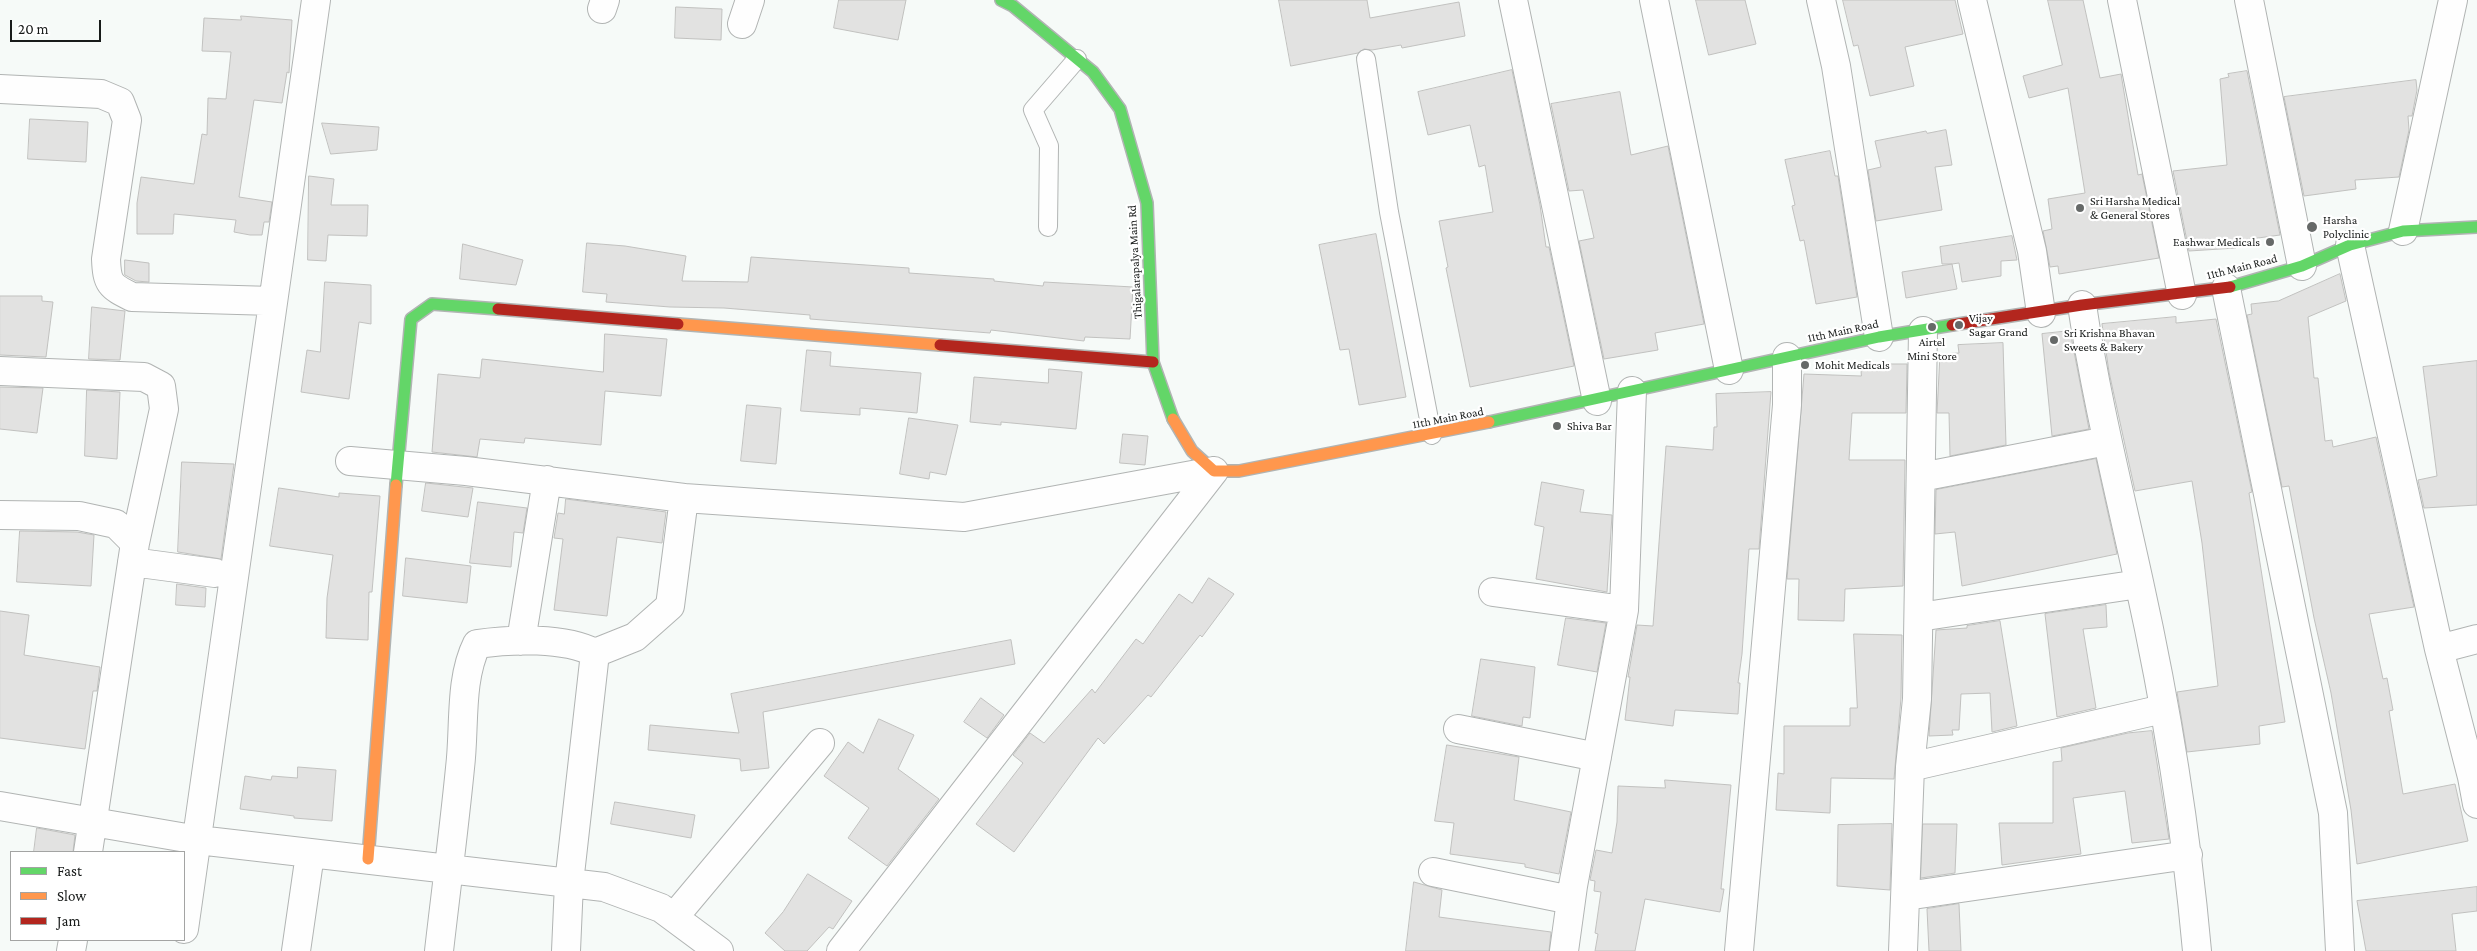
<!DOCTYPE html>
<html>
<head>
<meta charset="utf-8">
<style>
	body { margin:0 }
	#map { position:relative; width:2477px; height:951px; overflow:hidden; background:#f6faf8; font-family:"Crimson Pro",serif }
	canvas { display:block }
	.legend { position:absolute; left:10px; top:851px; width:175px; height:90px; box-sizing:border-box; background:#fff; border:1px solid #a3a4a3; margin:0; padding:6px 9px; list-style:none; font-size:15px; color:#181b1a }
	.legend li { display:flex; align-items:center; gap:10px; height:25px }
	.legend b { width:25px; border:1px solid #a3a4a3 }
	.scale { position:absolute; left:10px; top:20px; width:91px; height:22px; box-sizing:border-box; border:2px solid #181b1a; border-top:0; padding-left:6px; font-size:15px; line-height:18px; white-space:nowrap; color:#181b1a; -webkit-text-stroke:4px #fff; paint-order:stroke }
</style>
</head>
<body>
<div id="map">
<canvas width="2477" height="951"></canvas>
<ul class="legend">
<li><b style="height:6px;background:#63d668"></b>Fast</li>
<li><b style="height:6px;background:#ff974d"></b>Slow</li>
<li><b style="height:6px;background:#b3261e"></b>Jam</li>
</ul>
<div class="scale">20 m</div>
</div>
<script>
const g = document.querySelector('canvas').getContext('2d');
g.lineJoin = 'round';
function paint(path, color) {
  g.fillStyle = color;
  g.fill(path, 'evenodd');
}
function strokePath(path, color, width, dash) {
  g.strokeStyle = color;
  g.lineWidth = width;
  g.lineCap = dash ? 'butt' : 'round';
  g.setLineDash(dash || []);
  g.stroke(path);
}
function label(font, color, halo, rows, align = 'center') {
  g.font = font + ' "Crimson Pro",serif';
  g.lineWidth = 4.5;
  g.setLineDash([]);
  g.textBaseline = 'middle';
  g.strokeStyle = halo;
  g.fillStyle = color;
  for (const [text, x, y, turn = 0] of rows) {
    g.save();
    g.translate(x, y);
    g.rotate((+turn || 0) * Math.PI / 180);
    g.textAlign = isNaN(turn) ? turn : align;
    if (halo) g.strokeText(text, 0, 0);
    g.fillText(text, 0, 0);
    g.restore();
  }
}
const building = new Path2D(`
	M 839,0 L 906,0 L 898,40 L 834,28 Z
	M 1279,0 L 1367,0 L 1370,18 L 1459,2 L 1465,36 L 1402,48 L 1401,45 L 1372,50 L 1364,49 L 1358,53 L 1291,66 Z
	M 1696,0 L 1745,0 L 1756,44 L 1709,55 Z
	M 1843,0 L 1955,0 L 1963,34 L 1905,47 L 1914,86 L 1870,96 L 1858,45 L 1854,46 Z
	M 2048,0 L 2083,0 L 2100,78 L 2121,74 L 2138,175 L 2142,174 L 2159,258 L 2059,274 L 2058,266 L 2050,267 L 2043,231 L 2052,229 L 2048,199 L 2085,193 L 2068,88 L 2029,98 L 2023,76 L 2062,65 Z
	M 676,7 L 722,9 L 721,40 L 675,38 Z
	M 241,16 L 292,20 L 289,73 L 287,72 L 282,103 L 254,100 L 239,197 L 272,202 L 269,222 L 264,222 L 262,235 L 250,235 L 234,232 L 236,220 L 174,214 L 173,234 L 137,234 L 137,203 L 141,177 L 194,184 L 202,134 L 207,135 L 208,98 L 226,99 L 231,52 L 202,51 L 204,18 L 241,20 Z
	M 1512,70 L 1540,205 L 1546,247 L 1549,247 L 1574,366 L 1470,387 L 1446,268 L 1448,267 L 1439,221 L 1493,212 L 1485,165 L 1479,167 L 1470,125 L 1428,135 L 1418,92 Z
	M 2247,71 L 2280,235 L 2236,241 L 2236,248 L 2189,251 L 2173,171 L 2227,165 L 2220,79 L 2229,77 L 2228,74 Z
	M 2416,80 L 2417,90 L 2412,116 L 2408,116 L 2409,130 L 2399,177 L 2355,180 L 2356,189 L 2304,196 L 2284,97 Z
	M 1620,92 L 1631,155 L 1668,146 L 1704,324 L 1655,333 L 1658,350 L 1604,359 L 1579,241 L 1594,238 L 1583,190 L 1569,191 L 1551,104 Z
	M 30,119 L 88,122 L 86,162 L 28,159 Z
	M 322,123 L 379,127 L 377,150 L 331,154 Z
	M 1946,130 L 1952,165 L 1935,167 L 1942,210 L 1876,221 L 1868,170 L 1881,167 L 1875,141 L 1926,131 L 1927,133 Z
	M 1830,151 L 1835,176 L 1838,176 L 1857,297 L 1816,304 L 1804,240 L 1800,241 L 1792,206 L 1795,205 L 1785,160 Z
	M 309,176 L 334,179 L 331,205 L 368,205 L 367,236 L 328,235 L 326,261 L 308,260 Z
	M 1376,234 L 1406,397 L 1359,405 L 1349,349 L 1340,350 L 1319,245 Z
	M 2012,236 L 2017,260 L 2001,261 L 2001,276 L 1962,282 L 1959,263 L 1952,264 L 1957,289 L 1906,298 L 1902,272 L 1952,264 L 1942,264 L 1940,247 Z
	M 587,243 L 625,246 L 686,256 L 682,281 L 748,282 L 751,257 L 909,268 L 909,273 L 994,279 L 994,281 L 1043,286 L 1044,282 L 1133,287 L 1130,339 L 1085,337 L 1084,341 L 991,330 L 990,333 L 810,319 L 810,315 L 724,308 L 670,307 L 606,302 L 607,294 L 583,292 Z
	M 463,244 L 523,260 L 516,285 L 460,279 Z
	M 125,260 L 149,263 L 149,282 L 136,281 L 125,275 Z
	M 2340,274 L 2346,301 L 2308,317 L 2314,378 L 2318,378 L 2325,441 L 2332,440 L 2333,447 L 2376,437 L 2414,607 L 2369,614 L 2383,679 L 2387,678 L 2393,710 L 2389,711 L 2403,794 L 2455,784 L 2468,841 L 2357,864 L 2351,810 L 2331,693 L 2314,618 L 2289,486 L 2282,487 L 2247,315 L 2252,314 L 2251,304 L 2278,301 Z
	M 325,282 L 371,285 L 371,324 L 359,322 L 349,399 L 301,392 L 307,350 L 320,352 Z
	M 0,296 L 42,296 L 42,301 L 53,302 L 46,357 L 0,355 Z
	M 92,307 L 125,311 L 120,360 L 89,359 Z
	M 2176,317 L 2176,323 L 2216,319 L 2252,492 L 2249,493 L 2285,722 L 2259,726 L 2260,744 L 2187,752 L 2177,692 L 2218,686 L 2202,543 L 2192,481 L 2135,491 L 2109,372 L 2102,324 Z
	M 2070,331 L 2089,429 L 2052,436 L 2042,334 Z
	M 605,334 L 667,339 L 661,396 L 605,391 L 601,445 L 525,438 L 524,443 L 480,439 L 477,457 L 432,452 L 438,374 L 480,378 L 482,359 L 603,372 Z
	M 2003,343 L 2006,445 L 1950,456 L 1949,413 L 1937,413 L 1940,354 L 1959,353 L 1958,345 Z
	M 807,350 L 831,352 L 830,366 L 921,373 L 917,413 L 860,408 L 860,415 L 801,411 Z
	M 2477,361 L 2477,505 L 2424,508 L 2418,480 L 2437,476 L 2423,367 Z
	M 1861,364 L 1907,364 L 1906,413 L 1852,413 L 1849,460 L 1905,460 L 1903,586 L 1845,589 L 1844,621 L 1798,620 L 1799,579 L 1787,579 L 1804,374 L 1861,376 Z
	M 1049,369 L 1082,372 L 1076,429 L 1001,422 L 1001,425 L 970,422 L 974,377 L 1048,383 Z
	M 0,387 L 43,388 L 37,433 L 0,429 Z
	M 87,390 L 120,392 L 117,459 L 85,456 Z
	M 1771,392 L 1759,549 L 1749,549 L 1742,654 L 1738,683 L 1740,683 L 1738,714 L 1675,710 L 1673,726 L 1625,720 L 1630,677 L 1628,677 L 1637,625 L 1653,626 L 1666,446 L 1713,450 L 1714,427 L 1717,427 L 1716,394 Z
	M 747,405 L 781,408 L 776,464 L 741,461 Z
	M 909,418 L 958,425 L 946,475 L 930,472 L 929,479 L 900,474 Z
	M 1123,434 L 1148,436 L 1145,465 L 1120,463 Z
	M 2096,459 L 2117,554 L 1962,586 L 1955,532 L 1935,534 L 1936,490 Z
	M 182,462 L 234,464 L 221,559 L 178,552 Z
	M 1542,482 L 1584,490 L 1580,512 L 1612,515 L 1607,592 L 1536,579 L 1544,527 L 1535,525 Z
	M 426,483 L 473,488 L 468,517 L 422,511 Z
	M 279,488 L 339,497 L 339,493 L 380,496 L 372,592 L 369,592 L 368,640 L 326,638 L 327,598 L 333,555 L 270,546 Z
	M 566,499 L 666,512 L 662,543 L 617,537 L 607,616 L 554,610 L 563,539 L 554,538 L 558,513 L 564,514 Z
	M 478,502 L 527,508 L 523,533 L 514,532 L 511,567 L 470,563 Z
	M 20,531 L 77,532 L 94,535 L 91,586 L 17,582 Z
	M 406,558 L 471,566 L 467,603 L 403,596 Z
	M 1209,578 L 1234,594 L 1202,637 L 1200,635 L 1151,697 L 1148,695 L 1104,744 L 1098,738 L 1014,852 L 976,824 L 1023,763 L 1013,755 L 1030,733 L 1044,743 L 1092,689 L 1095,693 L 1136,639 L 1143,644 L 1179,594 L 1192,603 Z
	M 177,584 L 206,588 L 205,607 L 176,605 Z
	M 2106,605 L 2107,627 L 2083,629 L 2096,708 L 2057,717 L 2045,614 Z
	M 0,611 L 29,615 L 24,655 L 100,667 L 97,691 L 93,691 L 85,749 L 0,738 Z
	M 1566,618 L 1606,623 L 1597,672 L 1558,665 Z
	M 2000,621 L 2017,726 L 1992,732 L 1990,693 L 1961,694 L 1959,730 L 1952,730 L 1953,735 L 1929,736 L 1936,630 L 1967,628 L 1967,626 Z
	M 1854,634 L 1902,635 L 1901,698 L 1894,779 L 1831,778 L 1830,813 L 1776,810 L 1778,773 L 1784,774 L 1784,726 L 1850,726 L 1850,708 L 1857,708 Z
	M 1011,640 L 1015,664 L 763,712 L 769,768 L 741,771 L 740,759 L 648,750 L 650,725 L 739,733 L 731,694 Z
	M 1481,659 L 1535,667 L 1530,718 L 1523,717 L 1522,726 L 1472,716 Z
	M 981,698 L 1004,715 L 987,738 L 964,722 Z
	M 879,719 L 914,735 L 898,769 L 939,799 L 887,866 L 848,838 L 869,808 L 824,776 L 848,742 L 863,753 Z
	M 2152,731 L 2169,839 L 2132,843 L 2125,791 L 2073,798 L 2081,854 L 2002,865 L 1999,823 L 2053,823 L 2053,762 L 2062,761 L 2061,748 L 2128,733 Z
	M 1447,745 L 1519,757 L 1514,800 L 1571,812 L 1559,874 L 1525,867 L 1525,864 L 1450,854 L 1454,823 L 1435,821 Z
	M 298,767 L 336,770 L 332,821 L 294,818 L 294,816 L 240,809 L 245,776 L 271,780 L 272,776 L 297,778 Z
	M 1665,780 L 1731,785 L 1721,889 L 1724,889 L 1720,912 L 1645,899 L 1635,951 L 1595,951 L 1598,934 L 1595,933 L 1601,892 L 1594,891 L 1595,881 L 1590,880 L 1596,850 L 1612,853 L 1617,822 L 1618,786 L 1665,788 Z
	M 615,802 L 695,815 L 691,838 L 611,824 Z
	M 1892,824 L 1890,890 L 1837,886 L 1838,825 Z
	M 1923,824 L 1957,824 L 1955,873 L 1921,878 Z
	M 37,828 L 75,835 L 73,852 L 34,852 Z
	M 808,874 L 852,901 L 833,929 L 829,927 L 807,951 L 785,951 L 765,933 L 783,912 Z
	M 1414,882 L 1442,890 L 1439,917 L 1551,932 L 1549,951 L 1406,951 Z
	M 2477,887 L 2477,911 L 2452,914 L 2456,951 L 2366,951 L 2357,901 Z
	M 1959,904 L 1961,951 L 1929,951 L 1927,909 Z`);
const lane = new Path2D(`
	M 1366,59 L 1389,212 L 1432,435
	M 1048,227 L 1049,146 L 1033,110 L 1077,59`);
const street = new Path2D(`
	M 1513,0 L 1597,401
	M 1654,0 L 1729,370
	M 1821,0 L 1836,66 L 1879,337
	M 1972,0 L 2032,251 L 2041,313
	M 2122,0 L 2182,295
	M 2249,0 L 2302,266
	M 602,9 L 605,0
	M 742,24 L 750,0
	M 0,89 L 101,94 L 120,102 L 127,120 L 106,259 C 107,284 110,286 132,297 L 273,301
	M 2403,231 L 2453,0
	M 2350,245 L 2439,649 L 2472,777 L 2477,804
	M 2226,288 L 2333,813 L 2340,951
	M 2082,305 C 2096,399 2119,490 2139,582 C 2166,704 2186,828 2197,951
	M 0,371 L 144,377 L 161,386 L 164,409 L 135,543 L 88,852
	M 350,461 L 466,471 L 684,498 L 964,517 L 1214,471
	M 1921,477 L 2107,441
	M 0,515 L 79,516 L 116,524 L 135,543
	M 132,562 L 215,573
	M 1493,592 L 1624,610
	M 1919,617 L 2139,584
	M 521,641 L 547,480
	M 2439,649 L 2477,639
	M 595,653 L 635,637 L 670,606 L 684,498
	M 1458,729 L 1597,757
	M 1910,767 L 2163,709
	M 0,806 L 198,840 L 604,887 L 661,908 L 719,951
	M 1433,872 L 1571,900
	M 1906,896 L 2188,855
	M 674,917 L 820,743
	M 184,929 L 316,0
	M 71,951 L 73,940
	M 296,951 L 310,854
	M 439,951 C 446,890 454,829 460,768 C 465,728 459,680 477,644 C 511,639 565,637 595,653
	M 566,951 L 569,883 L 595,653
	M 841,951 L 1214,471
	M 1564,951 L 1573,886 L 1624,610 L 1632,391
	M 1739,951 L 1787,405 L 1787,357
	M 1903,951 L 1910,767 L 1917,699 L 1923,331`);
const fast = new Path2D(`
	M 1001,0 L 1013,6 L 1093,72 L 1120,109 L 1147,203 L 1153,362 L 1173,419
	M 2230,287 L 2302,266 L 2350,245 L 2403,231 L 2477,227
	M 1489,422 L 1879,337 L 1952,325
	M 396,485 L 411,319 L 432,304 L 498,309`);
const slow = new Path2D(`
	M 678,324 L 940,345
	M 1173,419 L 1192,451 L 1214,471 L 1239,471 L 1489,422
	M 368,859 L 396,485`);
const jam = new Path2D(`
	M 498,309 L 678,324
	M 1952,325 L 2082,305 L 2230,287
	M 940,345 L 1153,362`);
const markers = [
	[2080,208,5,"#666968"],
	[2312,227,6,"#666968"],
	[2270,242,5,"#666968"],
	[1959,325,5,"#666968"],
	[1932,327,5,"#666968"],
	[2054,340,5,"#666968"],
	[1805,365,5,"#666968"],
	[1557,426,5,"#666968"]
];
const poiNames = [
	["Sri Harsha Medical",2090,201],
	["& General Stores",2090,215],
	["Harsha",2323,220],
	["Polyclinic",2323,234],
	["Eashwar Medicals",2260,242,"right"],
	["Vijay",1969,318],
	["Sagar Grand",1969,332],
	["Sri Krishna Bhavan",2064,333],
	["Sweets & Bakery",2064,347],
	["Airtel",1932,342,"center"],
	["Mini Store",1932,356,"center"],
	["Mohit Medicals",1815,365],
	["Shiva Bar",1567,426]
];
const streetNames = [
	["Thigalarapalya Main Rd",1135,262,-93],
	["11th Main Road",2242,267,-14],
	["11th Main Road",1843,331,-12],
	["11th Main Road",1448,418,-11]
];
paint(building, '#e2e2e1');
strokePath(building, '#c1c1bf', 1);
strokePath(lane, '#b1b4b3', 20);
strokePath(street, '#b1b4b3', 30);
strokePath(fast, '#b1b4b3', 14);
strokePath(slow, '#b1b4b3', 14);
strokePath(jam, '#b1b4b3', 14);
strokePath(lane, '#fefefe', 18);
strokePath(street, '#fefefe', 28);
strokePath(fast, '#63d668', 11);
strokePath(slow, '#ff974d', 11);
strokePath(jam, '#b3261e', 11);
for (const [x, y, r, color] of markers) {
  const dot = new Path2D();
  dot.arc(x, y, r, 0, 2 * Math.PI);
  g.fillStyle = color;
  g.fill(dot);
  strokePath(dot, '#fff', 2);
}
label('12px', '#181b1a', '#fff', poiNames, 'left');
label('12px', '#181b1a', '#fff', streetNames);
</script>
</body>
</html>
